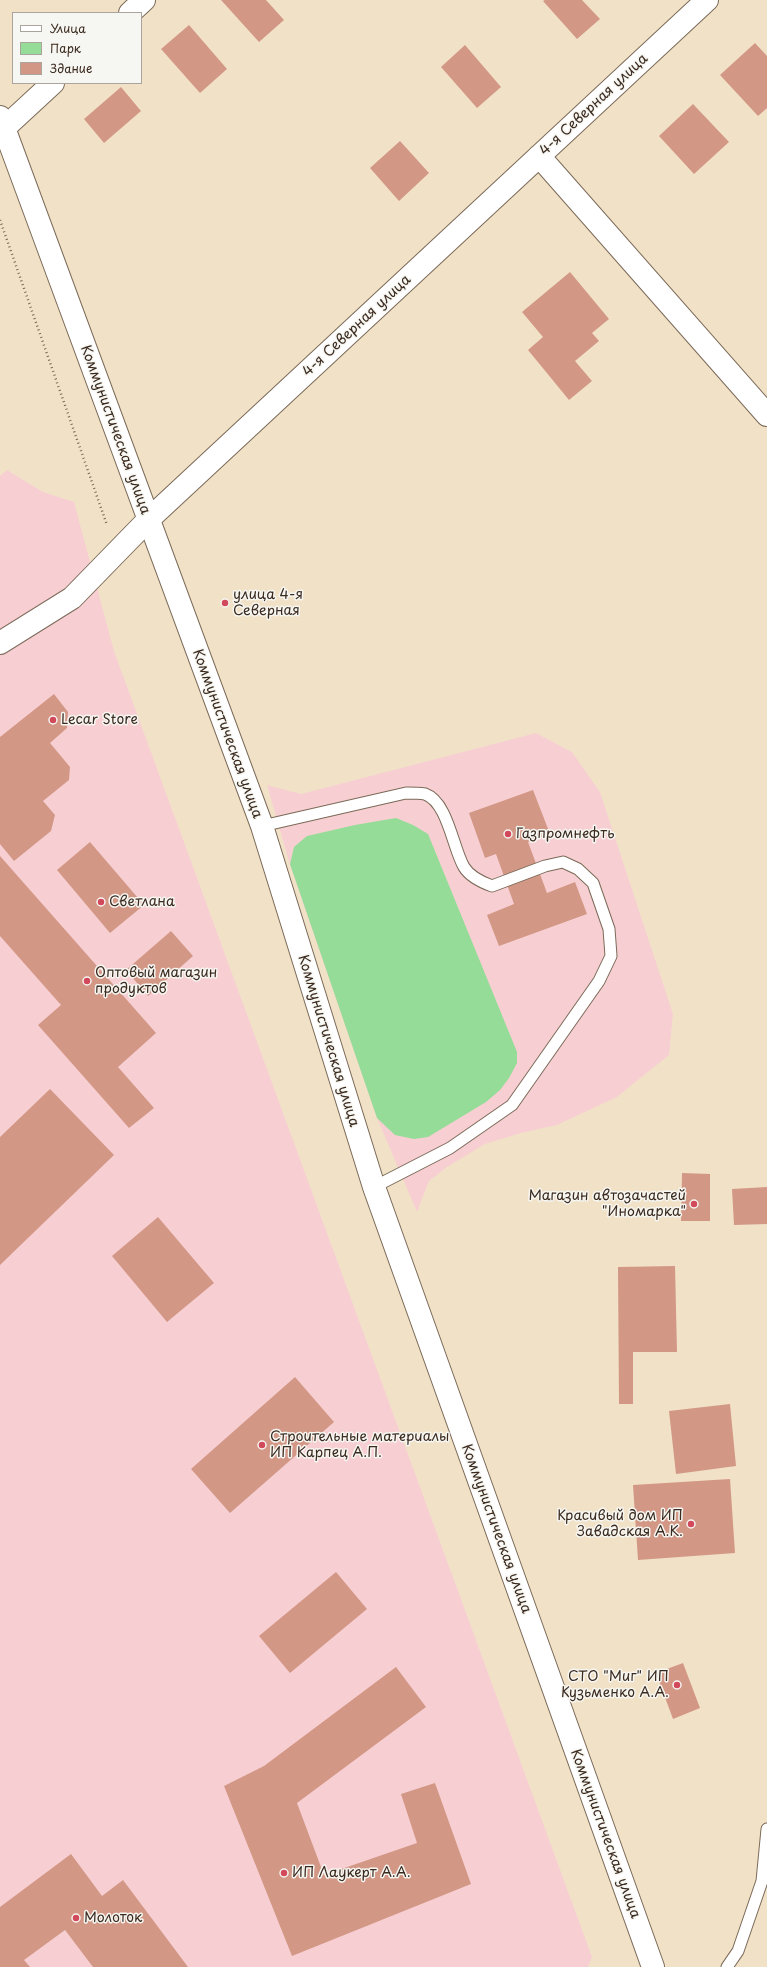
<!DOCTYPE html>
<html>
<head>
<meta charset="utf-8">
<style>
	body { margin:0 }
	#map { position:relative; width:767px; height:1967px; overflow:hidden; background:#f1e2c7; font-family:"Playpen Sans",sans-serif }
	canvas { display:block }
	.legend { position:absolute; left:12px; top:12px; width:130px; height:72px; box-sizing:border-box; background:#f6f6f2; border:1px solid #aba49d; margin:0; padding:5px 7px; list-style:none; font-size:12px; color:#3b2a1e }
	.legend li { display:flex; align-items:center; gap:8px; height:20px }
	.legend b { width:20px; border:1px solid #aba49d }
</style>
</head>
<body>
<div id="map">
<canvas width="767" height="1967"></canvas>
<ul class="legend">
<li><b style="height:5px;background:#fff"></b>Улица</li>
<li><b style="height:11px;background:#94dc97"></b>Парк</li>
<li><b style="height:11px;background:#d39786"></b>Здание</li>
</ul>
</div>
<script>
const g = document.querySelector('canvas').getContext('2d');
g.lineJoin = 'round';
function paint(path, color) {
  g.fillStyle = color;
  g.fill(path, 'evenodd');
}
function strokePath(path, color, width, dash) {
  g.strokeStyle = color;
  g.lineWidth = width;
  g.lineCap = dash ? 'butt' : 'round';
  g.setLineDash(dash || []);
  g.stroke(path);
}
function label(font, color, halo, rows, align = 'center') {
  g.font = font + ' "Playpen Sans",sans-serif';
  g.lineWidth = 3;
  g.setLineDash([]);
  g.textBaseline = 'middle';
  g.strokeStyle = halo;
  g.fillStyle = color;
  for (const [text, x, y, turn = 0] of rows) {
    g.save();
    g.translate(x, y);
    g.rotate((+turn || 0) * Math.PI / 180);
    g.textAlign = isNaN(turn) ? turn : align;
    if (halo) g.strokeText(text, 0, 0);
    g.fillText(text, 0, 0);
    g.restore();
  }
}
const built = new Path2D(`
	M 7,470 L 43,492 L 74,502 L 114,651 L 592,1957 L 588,1967 L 0,1967 L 0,476 Z
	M 536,733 L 572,752 L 600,792 L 673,1014 L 669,1055 L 617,1097 L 557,1125 L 521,1133 L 485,1144 L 447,1167 L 429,1181 L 417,1212 L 377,1118 L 290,865 L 267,785 L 301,794 Z`);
const green = new Path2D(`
	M 396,818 L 413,825 L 428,834 L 517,1052 L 517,1063 L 509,1078 L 500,1090 L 486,1102 L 428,1137 L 414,1139 L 395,1135 L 377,1118 L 290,864 L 294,847 L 307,836 L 355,825 Z`);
const building = new Path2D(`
	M 221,0 L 266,0 L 284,20 L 259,42 Z
	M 545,0 L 582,0 L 600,19 L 577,39 L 543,1 Z
	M 189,25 L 227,69 L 200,93 L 161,49 Z
	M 755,43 L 767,56 L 767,108 L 758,116 L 720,75 Z
	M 465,45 L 501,87 L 477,108 L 441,67 Z
	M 121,87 L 141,111 L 104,143 L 84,119 Z
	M 693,104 L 729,142 L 694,174 L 659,136 Z
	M 400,141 L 429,173 L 399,201 L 370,168 Z
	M 570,272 L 609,319 L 592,333 L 599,341 L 575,361 L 592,381 L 569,400 L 528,350 L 543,337 L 522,312 Z
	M 54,694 L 68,712 L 67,728 L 50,743 L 70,767 L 69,780 L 43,801 L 55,815 L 51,831 L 14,861 L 0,844 L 0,737 Z
	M 533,790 L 550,834 L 528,842 L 547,893 L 575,882 L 587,914 L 499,946 L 487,915 L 514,904 L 496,854 L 485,858 L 469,813 Z
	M 90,842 L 144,905 L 110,933 L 57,870 Z
	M 0,856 L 156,1033 L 118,1067 L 154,1108 L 129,1128 L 38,1025 L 61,1005 L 0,936 Z
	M 171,931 L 193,956 L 148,996 L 126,970 Z
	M 50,1089 L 114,1155 L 0,1265 L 0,1137 Z
	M 682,1173 L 710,1174 L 710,1221 L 681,1221 Z
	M 767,1187 L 767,1224 L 734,1225 L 732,1189 Z
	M 158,1217 L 214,1283 L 167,1322 L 112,1256 Z
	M 675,1266 L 677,1352 L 633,1352 L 633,1404 L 619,1404 L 618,1267 Z
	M 295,1377 L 334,1422 L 230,1513 L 191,1469 Z
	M 730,1404 L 736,1466 L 676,1474 L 669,1411 Z
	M 730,1479 L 735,1553 L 638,1560 L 633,1485 Z
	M 336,1572 L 367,1609 L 290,1673 L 259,1636 Z
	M 683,1663 L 700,1708 L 673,1719 L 656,1673 Z
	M 396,1667 L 426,1707 L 297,1803 L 324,1875 L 417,1843 L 401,1794 L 435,1783 L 471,1884 L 292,1956 L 224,1786 L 264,1766 Z
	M 71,1854 L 102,1896 L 123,1880 L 188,1967 L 93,1967 L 65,1930 L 24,1960 L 30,1967 L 0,1967 L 0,1907 Z`);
const path = new Path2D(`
	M 0,220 L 107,525`);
const service = new Path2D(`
	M 262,826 L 406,793 C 412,793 419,793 425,794 C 448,802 453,849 464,867 C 470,877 481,882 492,886 L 545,866 L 563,862 L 578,869 L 593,883 L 609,929 L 611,956 L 599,981 L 512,1105 L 450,1148 L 374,1187
	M 727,1967 L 738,1951 L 762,1881 L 767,1829`);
const minor = new Path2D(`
	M 130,13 L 144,0
	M 0,132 L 53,83
	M 539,156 L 767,415
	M 0,643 L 72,598 L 148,520 L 707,0`);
const tertiary = new Path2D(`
	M 0,117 L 262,826 L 374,1187 L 653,1967`);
const markers = [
	[225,603,4,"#d1495b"],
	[53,720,4,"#d1495b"],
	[508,834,4,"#d1495b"],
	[101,902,4,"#d1495b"],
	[87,981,4,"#d1495b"],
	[694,1204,4,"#d1495b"],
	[262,1445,4,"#d1495b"],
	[691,1524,4,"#d1495b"],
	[677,1685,4,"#d1495b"],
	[284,1873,4,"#d1495b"],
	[76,1918,4,"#d1495b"]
];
const streetNames = [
	["4-я Северная улица",594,105,-43],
	["4-я Северная улица",357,326,-43],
	["Коммунистическая улица",115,430,70],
	["Коммунистическая улица",227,734,70],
	["Коммунистическая улица",328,1041,73],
	["Коммунистическая улица",496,1529,70],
	["Коммунистическая улица",605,1834,70]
];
const poiNames = [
	["улица 4-я",233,595],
	["Северная",233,611],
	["Lecar Store",61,720],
	["Газпромнефть",516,834],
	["Светлана",109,902],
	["Оптовый магазин",95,973],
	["продуктов",95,989],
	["Магазин автозачастей",686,1196,"right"],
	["\"Иномарка\"",686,1212,"right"],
	["Строительные материалы",270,1437],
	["ИП Карпец А.П.",270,1453],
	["Красивый дом ИП",683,1516,"right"],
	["Завадская А.К.",683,1532,"right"],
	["СТО \"Миг\" ИП",669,1677,"right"],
	["Кузьменко А.А.",669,1693,"right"],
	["ИП Лаукерт А.А.",292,1873],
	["Молоток",84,1918]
];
paint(built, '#f7cfd2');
paint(green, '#94dc97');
paint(building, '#d39786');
strokePath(service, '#7b6a59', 13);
strokePath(minor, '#7b6a59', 24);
strokePath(tertiary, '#7b6a59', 24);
strokePath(path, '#7b6a59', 2.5, [1, 3]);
strokePath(service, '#fff', 11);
strokePath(minor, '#fff', 22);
strokePath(tertiary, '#fff', 22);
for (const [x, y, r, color] of markers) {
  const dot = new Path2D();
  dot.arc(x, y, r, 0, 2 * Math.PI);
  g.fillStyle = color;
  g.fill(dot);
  strokePath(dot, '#f6f6f2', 1.5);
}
label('14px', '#3b2a1e', '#f6f6f2', streetNames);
label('14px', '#3b2a1e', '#f6f6f2', poiNames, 'left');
</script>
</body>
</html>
